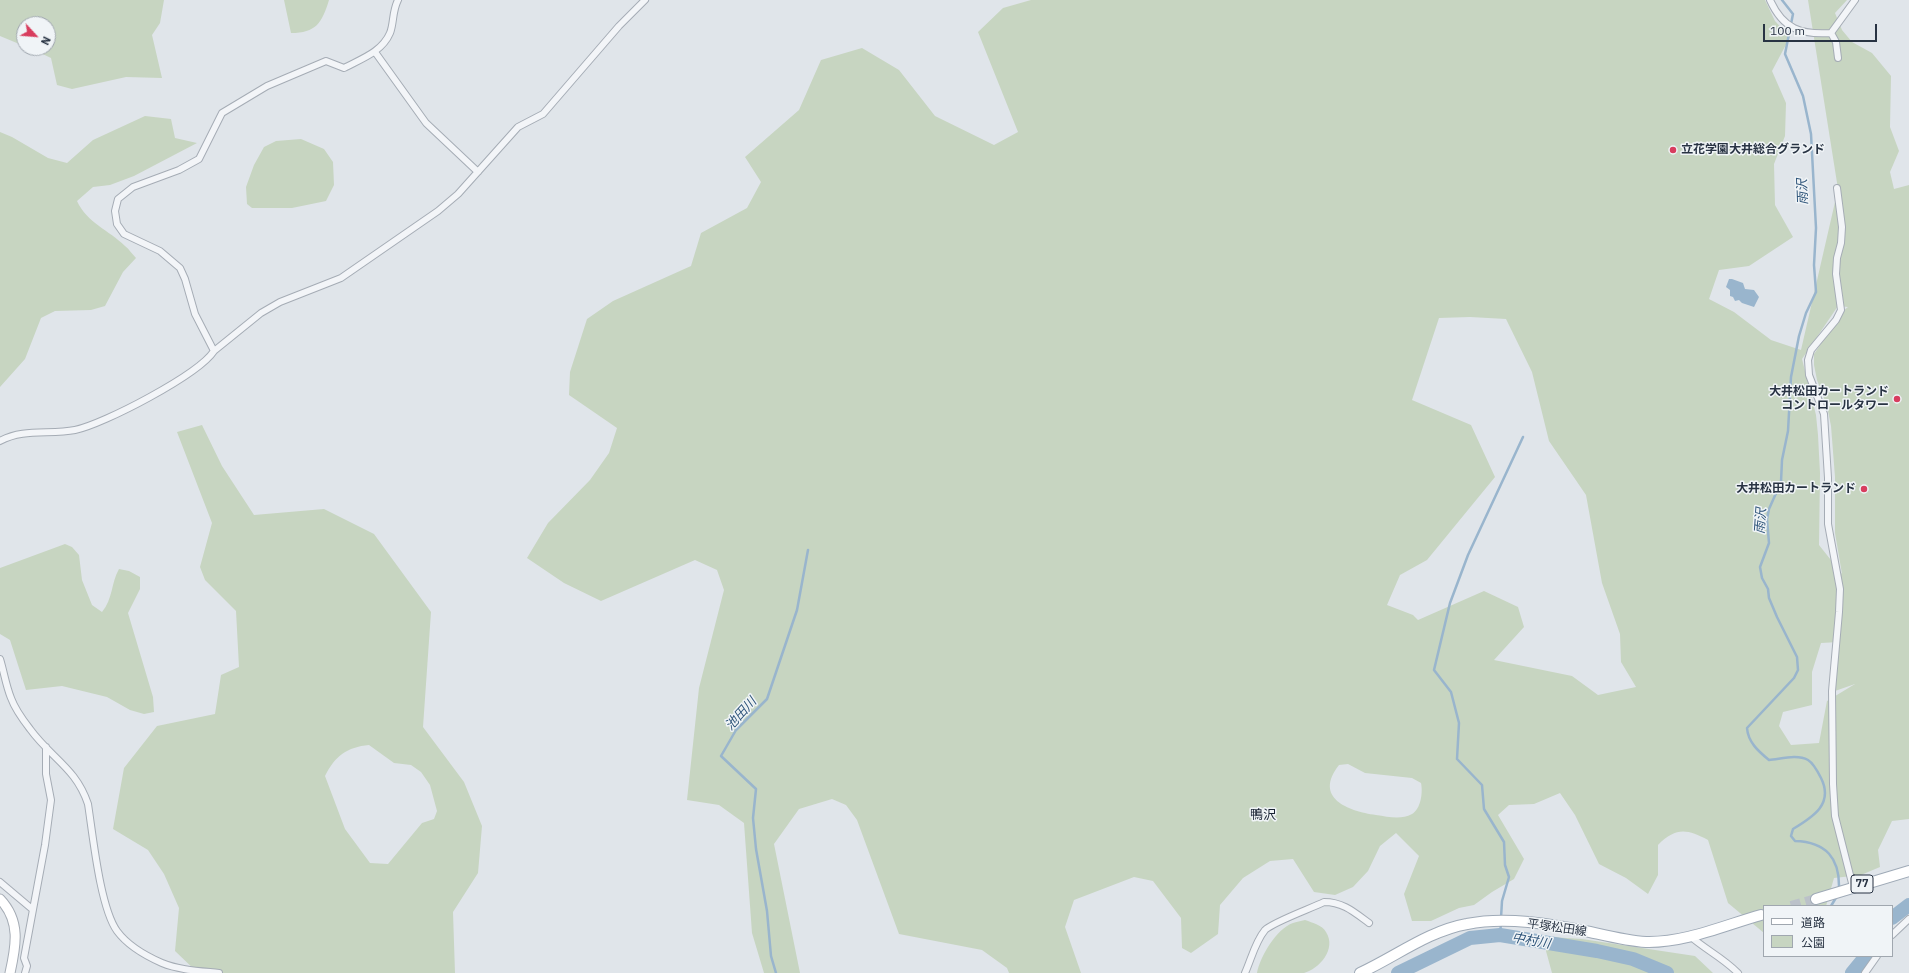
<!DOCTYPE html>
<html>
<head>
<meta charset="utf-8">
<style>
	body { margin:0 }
	#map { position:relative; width:1909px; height:973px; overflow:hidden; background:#e0e5ea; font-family:"IBM Plex Sans","Noto Sans JP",sans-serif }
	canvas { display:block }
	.legend { position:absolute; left:1763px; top:905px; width:130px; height:52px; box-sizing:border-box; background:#f0f4f7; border:1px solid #a0a7af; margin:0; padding:5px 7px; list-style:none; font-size:12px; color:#283343 }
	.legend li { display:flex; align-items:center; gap:8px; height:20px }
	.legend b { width:20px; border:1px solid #a0a7af }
	.north { position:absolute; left:16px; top:16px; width:40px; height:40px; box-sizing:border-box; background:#f0f4f7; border:1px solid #a0a7af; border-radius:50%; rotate:116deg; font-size:11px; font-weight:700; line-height:16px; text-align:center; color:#283343 }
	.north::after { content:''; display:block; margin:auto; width:14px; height:18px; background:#d83d5e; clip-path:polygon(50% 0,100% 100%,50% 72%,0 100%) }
	.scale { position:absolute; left:1763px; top:24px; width:114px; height:18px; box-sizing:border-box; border:2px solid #283343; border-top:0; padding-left:5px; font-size:12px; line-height:14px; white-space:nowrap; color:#283343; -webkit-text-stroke:3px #f0f4f7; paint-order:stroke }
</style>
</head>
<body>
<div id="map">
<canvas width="1909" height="973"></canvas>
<ul class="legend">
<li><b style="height:5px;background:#fff"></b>道路</li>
<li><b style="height:11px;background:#c7d5c1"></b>公園</li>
</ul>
<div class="north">N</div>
<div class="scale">100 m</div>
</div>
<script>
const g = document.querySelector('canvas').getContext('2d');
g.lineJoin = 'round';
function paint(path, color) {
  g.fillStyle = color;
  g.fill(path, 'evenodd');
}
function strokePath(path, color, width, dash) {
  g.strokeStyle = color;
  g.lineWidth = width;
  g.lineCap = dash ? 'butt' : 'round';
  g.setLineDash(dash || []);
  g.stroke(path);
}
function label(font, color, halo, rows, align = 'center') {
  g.font = font + ' "IBM Plex Sans","Noto Sans JP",sans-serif';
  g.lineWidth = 3;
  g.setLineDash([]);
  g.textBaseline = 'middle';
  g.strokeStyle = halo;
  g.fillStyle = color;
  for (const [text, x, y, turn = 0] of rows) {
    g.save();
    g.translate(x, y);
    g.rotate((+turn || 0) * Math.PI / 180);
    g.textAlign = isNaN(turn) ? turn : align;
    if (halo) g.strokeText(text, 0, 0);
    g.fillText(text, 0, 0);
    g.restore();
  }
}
const green = new Path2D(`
	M 0,0 L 164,0 L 160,23 L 152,35 L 162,78 L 126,77 L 72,89 L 57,85 L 51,58 L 30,48 L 48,48 L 48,24 L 24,24 L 24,46 L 0,36 Z
	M 284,0 L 329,0 C 322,23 316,33 291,33 Z
	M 1031,0 L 1765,0 L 1775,21 L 1790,37 L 1772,71 L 1786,103 L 1785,136 L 1774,164 L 1775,205 L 1793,237 L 1749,266 L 1719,270 L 1709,299 L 1734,312 L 1771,340 L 1801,350 L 1838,189 L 1808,0 L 1847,0 L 1835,13 L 1842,30 L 1852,42 L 1872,53 L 1891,76 L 1890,127 L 1899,151 L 1890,172 L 1894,189 L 1909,185 L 1909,819 L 1892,821 L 1878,850 L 1880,867 L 1861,875 L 1834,878 L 1826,906 L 1764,906 L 1764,933 L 1728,903 L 1708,840 C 1687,829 1676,827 1658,845 L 1658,875 L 1648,894 L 1626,878 L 1599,864 L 1575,815 L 1560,793 L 1534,804 L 1509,805 L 1498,815 L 1524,859 L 1514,879 L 1492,892 L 1474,905 L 1459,908 L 1431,921 L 1412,921 L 1404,894 L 1419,856 L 1396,833 L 1380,846 L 1368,871 L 1353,887 L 1335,895 L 1314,892 L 1293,859 L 1270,861 L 1243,878 L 1220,905 L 1218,934 L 1191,953 L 1182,948 L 1181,918 L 1153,881 L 1134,877 L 1074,900 L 1065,927 L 1081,973 L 1009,973 L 1007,968 L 982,950 L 899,934 L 857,820 L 846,805 L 832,799 L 799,809 L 774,844 L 800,973 L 764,973 L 752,933 L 744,823 L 719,805 L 687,800 L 699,688 L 724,590 L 717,570 L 695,560 L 601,601 L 564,583 L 527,558 L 548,523 L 590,480 L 609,453 L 617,428 L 569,395 L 570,372 L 587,319 L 613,301 L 691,266 L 701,233 L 747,208 L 761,182 L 745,157 L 799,110 L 821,60 L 862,48 L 899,70 L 935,116 L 994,145 L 1018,132 L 978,32 L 1003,8 ZM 1838,306 L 1848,307 L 1843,311 L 1814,354 L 1814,365 L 1817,380 L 1827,406 L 1831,426 L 1835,477 L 1835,533 L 1842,574 L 1819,545 L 1820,473 L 1818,435 L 1816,415 L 1802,359 ZM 1470,317 L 1506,319 L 1532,372 L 1549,441 L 1586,495 L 1602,583 L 1620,634 L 1621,662 L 1636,687 L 1598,695 L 1572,676 L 1494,660 L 1524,627 L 1518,607 L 1484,591 L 1418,620 L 1413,615 L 1387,605 L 1400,575 L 1427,560 L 1495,477 L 1471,425 L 1412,400 L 1439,318 ZM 1839,642 L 1835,691 L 1855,684 L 1827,701 L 1819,743 L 1791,745 L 1779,726 L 1783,712 L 1812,705 L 1812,672 L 1821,643 ZM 1348,764 L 1365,773 L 1412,778 L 1421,783 C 1423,792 1421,809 1412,814 C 1401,820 1389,817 1376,815 C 1348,811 1313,798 1339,765 Z
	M 145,116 L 171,119 L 175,138 L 197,143 L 134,176 L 110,185 L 93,187 L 77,201 C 87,223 109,230 125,246 C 129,249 132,254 136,258 L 123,272 L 105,306 L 91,310 L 55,311 L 41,318 L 25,359 L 0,387 L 0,132 L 12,137 L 48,158 L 67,163 L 93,140 Z
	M 301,139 L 324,149 L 333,162 L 334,185 L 326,201 L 292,208 L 252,208 L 247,204 L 246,187 L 254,165 L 264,147 L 276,141 Z
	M 202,425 L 222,466 L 254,515 L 324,509 L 374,534 L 431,612 L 423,727 L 464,782 L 482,826 L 478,873 L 453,912 L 455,973 L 198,973 L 175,951 L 179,908 L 164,874 L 148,850 L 113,829 L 124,768 L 157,726 L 215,714 L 221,675 L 239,667 L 236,611 L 205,580 L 200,567 L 212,523 L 177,432 ZM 369,745 L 394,763 L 411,765 L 421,772 L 430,785 L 437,811 L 434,819 L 422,823 L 388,864 L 370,863 L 345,829 L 325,776 C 335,756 347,747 369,745 Z
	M 65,544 L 72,547 L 79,555 L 82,580 L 92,605 L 102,612 C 113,599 111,583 119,569 L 129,571 L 140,577 L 140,589 L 128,613 L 153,697 L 154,712 L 144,714 L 130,710 L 107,697 L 62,686 L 26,690 L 10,640 L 0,634 L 0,568 Z
	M 1305,920 C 1313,923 1322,925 1326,932 C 1337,949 1319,969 1304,973 L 1257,973 C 1260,957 1276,929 1293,923 C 1296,922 1301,921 1305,920 Z
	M 1551,937 L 1582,939 L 1695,956 L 1713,973 L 1552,973 L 1546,951 Z`);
const water = new Path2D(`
	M 1729,279 L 1732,279 L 1743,283 L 1745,289 L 1754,290 L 1759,297 L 1754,307 L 1742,303 L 1739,300 L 1735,301 L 1733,297 L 1730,296 L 1730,290 L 1726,287 Z`);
const stream = new Path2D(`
	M 1782,0 L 1793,14 L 1785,54 L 1803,96 L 1811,134 L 1816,228 L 1814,265 L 1816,292 L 1806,313 L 1799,336 L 1791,377 L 1788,431 L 1782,460 L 1781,482 L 1769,509 L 1767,519 L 1769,543 L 1760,567 L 1762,578 L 1768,589 L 1769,598 L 1777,617 L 1797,657 L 1798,670 L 1794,678 L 1747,728 C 1748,742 1758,751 1769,760 C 1781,759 1797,754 1808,760 C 1813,763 1818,772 1821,778 C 1834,804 1813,817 1793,829 L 1791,836 L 1795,841 C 1826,842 1840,858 1839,889
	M 1831,906 L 1837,896
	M 1501,918 L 1502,901 L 1509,877 L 1505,865 L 1504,842 L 1484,809 L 1482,785 L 1457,759 L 1459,723 L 1451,692 L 1434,670 L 1450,603 L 1468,555 L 1523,437
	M 1500,935 L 1501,923
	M 776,973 L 771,956 L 767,911 L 756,849 L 753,818 L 756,789 L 721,756 L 736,730 L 767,699 L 797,610 L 808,550`);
const river = new Path2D(`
	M 1892,918 L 1909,905
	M 1398,973 L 1470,938 L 1500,935 L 1597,951 L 1633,959 L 1667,973
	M 1852,973 L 1866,956`);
const primaryTunnel = new Path2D(`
	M 1791,906 L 1816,899`);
const street = new Path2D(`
	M 1770,0 C 1783,29 1801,35 1831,33
	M 375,52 L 426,123 L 478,172
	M 1838,58 L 1836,42 L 1831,33 L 1855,0
	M 1837,188 L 1842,227 L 1841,243 L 1837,258 L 1836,274 L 1841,310 L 1836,320 L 1811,350 L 1808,360 L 1809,375 L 1824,414 L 1828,478 L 1828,524 L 1840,589 L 1839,612 L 1832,691 L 1833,784 L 1835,816 L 1853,887
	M 214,351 L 195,314 L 185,279 L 180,268 L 160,251 L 124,234 L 117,224 L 115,211 L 118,199 L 133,187 L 179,170 L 199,159 L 222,113 L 267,86 L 326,61 L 344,68 C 361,59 382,52 390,33 C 394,23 392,12 398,0
	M 0,441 C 23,428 50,435 75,430 C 104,424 198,375 214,351 L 261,313 L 280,302 L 341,278 L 438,211 L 458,194 L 518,127 L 543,114 L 619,26 L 645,0
	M 0,659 C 4,672 6,686 11,698 C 15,709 23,720 30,729 C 51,758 76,768 88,804 C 93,836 100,907 117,931 C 128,946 146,956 162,963 C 179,970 200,971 219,973
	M 0,882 L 32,909
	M 1892,935 L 1909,919
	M 1690,936 C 1706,950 1722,957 1738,973
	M 25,973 L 27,966 L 24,958 L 45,845 L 51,800 L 46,774 L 46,747
	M 1245,973 C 1251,960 1255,942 1265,930 C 1273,922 1312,908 1324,902 C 1343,902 1354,912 1369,923
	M 1865,973 L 1877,956`);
const secondary = new Path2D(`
	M 0,899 C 21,921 16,946 10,973`);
const primary = new Path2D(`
	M 1816,899 L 1909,871
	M 1360,973 C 1395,957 1428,931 1467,924 C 1506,916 1551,924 1590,932 C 1608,936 1628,941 1646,942 C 1685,943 1725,925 1761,915`);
const markers = [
	[1673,150,4,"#d83d5e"],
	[1897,399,4,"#d83d5e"],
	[1864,489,4,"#d83d5e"]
];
const shields = [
	[1862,884,22]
];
const shieldNames = [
	["77",1862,884]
];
const poiNames = [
	["立花学園大井総合グランド",1681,150,"left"],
	["大井松田カートランド",1889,392],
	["コントロールタワー",1889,406],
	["大井松田カートランド",1856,489]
];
const streetNames = [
	["平塚松田線",1557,928,8]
];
const waterNames = [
	["雨沢",1803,192,-92],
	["雨沢",1761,521,-86],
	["池田川",741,714,-48],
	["中村川",1531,941,10]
];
const neighbourhoodNames = [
	["鴨沢",1263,815]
];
paint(green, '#c7d5c1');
paint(water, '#99b5cd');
strokePath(stream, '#99b5cd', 2.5);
strokePath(river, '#99b5cd', 14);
strokePath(primaryTunnel, '#bbc1c9', 10, [10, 5]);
strokePath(street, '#a5acb5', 8);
strokePath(secondary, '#a5acb5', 11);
strokePath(primary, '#9faab7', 12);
strokePath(street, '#f3f5f8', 6);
strokePath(secondary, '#fff', 9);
strokePath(primary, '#fff', 10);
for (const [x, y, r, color] of markers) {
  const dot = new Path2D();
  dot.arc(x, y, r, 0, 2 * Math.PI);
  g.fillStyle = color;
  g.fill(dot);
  strokePath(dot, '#f0f4f7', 1.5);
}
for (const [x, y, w] of shields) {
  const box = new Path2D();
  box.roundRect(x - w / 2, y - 9, w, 18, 3);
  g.fillStyle = '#f0f4f7';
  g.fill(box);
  strokePath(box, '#283343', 1);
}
label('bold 11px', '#283343', null, shieldNames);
label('bold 12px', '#283343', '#f0f4f7', poiNames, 'right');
label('12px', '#283343', '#f0f4f7', streetNames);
label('italic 13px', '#2f557a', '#f0f4f7', waterNames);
label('13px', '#1a2434', '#f0f4f7', neighbourhoodNames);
</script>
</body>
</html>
